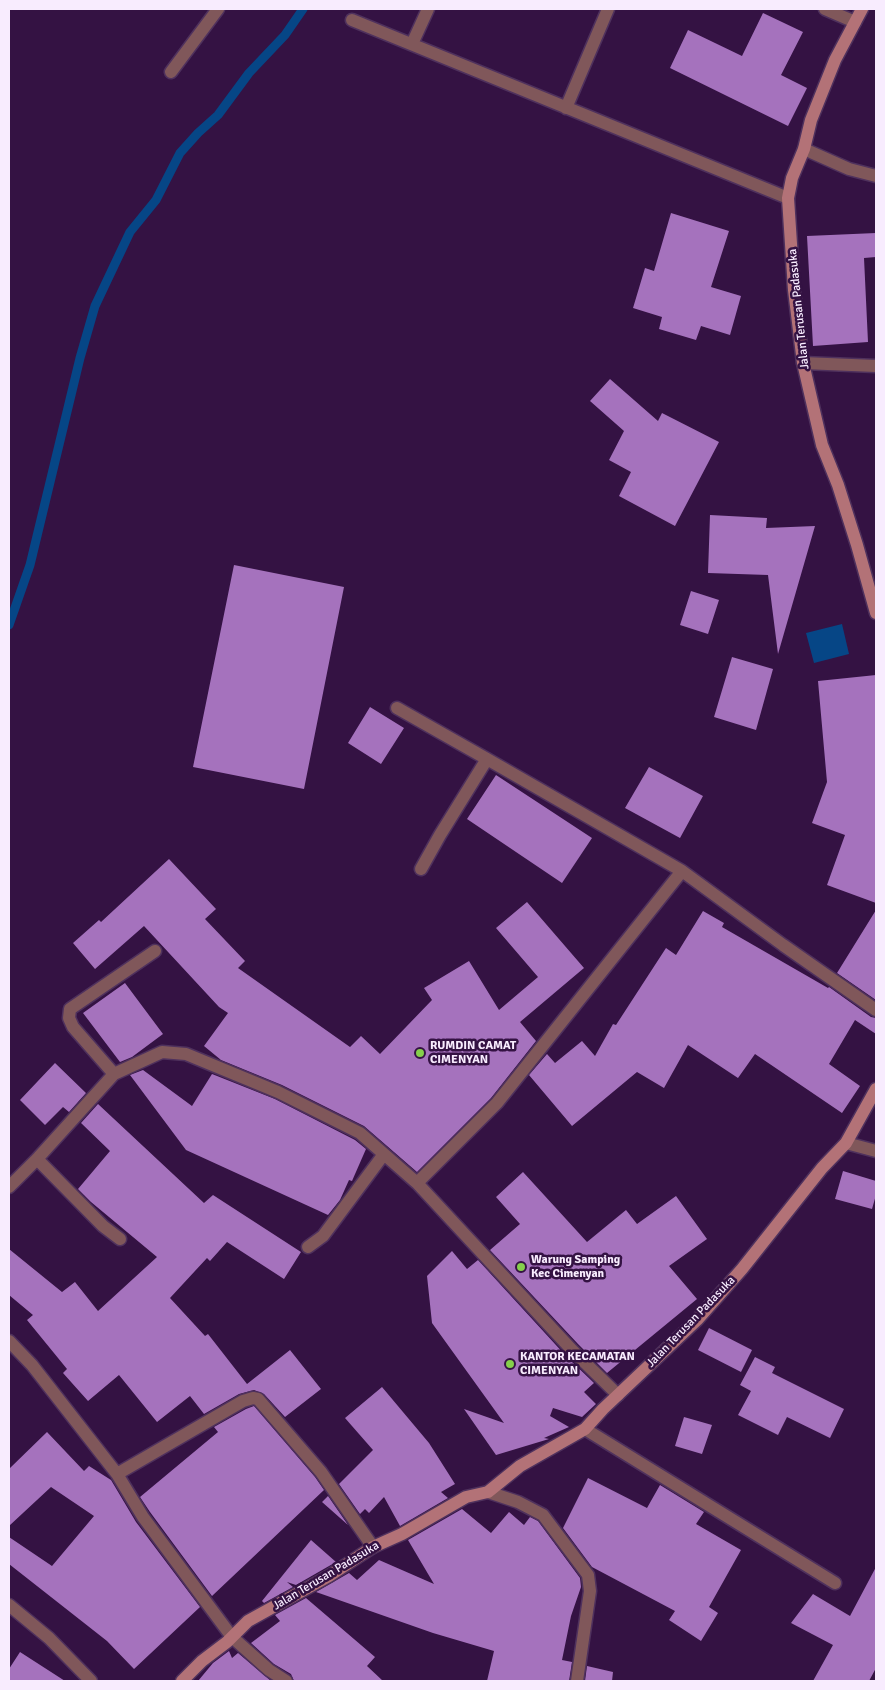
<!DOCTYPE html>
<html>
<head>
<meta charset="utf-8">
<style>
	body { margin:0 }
	#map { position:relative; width:885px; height:1690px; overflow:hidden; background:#341243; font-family:Signika,sans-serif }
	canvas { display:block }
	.frame { position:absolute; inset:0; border:10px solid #f8ecfe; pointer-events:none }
</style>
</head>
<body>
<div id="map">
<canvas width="885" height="1690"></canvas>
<div class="frame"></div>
</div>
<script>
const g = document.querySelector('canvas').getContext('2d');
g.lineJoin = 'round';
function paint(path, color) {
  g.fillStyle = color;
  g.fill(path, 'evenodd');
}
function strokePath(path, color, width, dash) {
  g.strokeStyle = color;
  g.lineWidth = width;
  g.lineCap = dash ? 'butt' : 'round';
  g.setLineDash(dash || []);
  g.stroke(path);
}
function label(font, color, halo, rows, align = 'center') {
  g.font = font + ' Signika,sans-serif';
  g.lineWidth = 5;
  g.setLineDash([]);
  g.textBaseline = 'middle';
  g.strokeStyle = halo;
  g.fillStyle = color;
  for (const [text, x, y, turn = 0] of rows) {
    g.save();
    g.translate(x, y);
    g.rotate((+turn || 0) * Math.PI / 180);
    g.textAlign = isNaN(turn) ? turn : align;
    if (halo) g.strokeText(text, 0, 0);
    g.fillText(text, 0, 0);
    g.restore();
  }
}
const water = new Path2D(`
	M 842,624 L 849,654 L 814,663 L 806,633 Z`);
const stream = new Path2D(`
	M 9,625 L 30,565 L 80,358 L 95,306 L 130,232 L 156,200 L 180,153 L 198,133 L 218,115 L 249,73 L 285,35 L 303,9`);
const building = new Path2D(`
	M 763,13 L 803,32 L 781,75 L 807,88 L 788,126 L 670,68 L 688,30 L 742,56 Z
	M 671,213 L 729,231 L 711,287 L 741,296 L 730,335 L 701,326 L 696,340 L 659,329 L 662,317 L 633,308 L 645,268 L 654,271 Z
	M 876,233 L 876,257 L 864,258 L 868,342 L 813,346 L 807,236 Z
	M 610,379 L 658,421 L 662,413 L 719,442 L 675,526 L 619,496 L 631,472 L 609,460 L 624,431 L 590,401 Z
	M 710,515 L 767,518 L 766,528 L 815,526 L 778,654 L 768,575 L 708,573 Z
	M 234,565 L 344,587 L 304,789 L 193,767 Z
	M 691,591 L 719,600 L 708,634 L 680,625 Z
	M 732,657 L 773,669 L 756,730 L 714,717 Z
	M 876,675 L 876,903 L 827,885 L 845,835 L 812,823 L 827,782 L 818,681 Z
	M 370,707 L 404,728 L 381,764 L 348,743 Z
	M 649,767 L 703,796 L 680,838 L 625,808 Z
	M 496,775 L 592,838 L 562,883 L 467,819 Z
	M 169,859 L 216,909 L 205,919 L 245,961 L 238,968 L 350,1047 L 361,1036 L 380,1054 L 432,1000 L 424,988 L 469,961 L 499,1010 L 538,977 L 496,928 L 527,902 L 584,968 L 520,1022 L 536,1041 L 491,1098 L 417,1172 L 364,1126 L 282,1085 L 221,1060 L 204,1046 L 228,1013 L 219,1007 L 144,926 L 95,969 L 73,943 L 99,920 L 101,922 Z
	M 876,910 L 876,1000 L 837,973 Z
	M 703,911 L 724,923 L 722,927 L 828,988 L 829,987 L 871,1017 L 876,1018 L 876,1034 L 855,1020 L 829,1064 L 860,1086 L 842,1113 L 755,1054 L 738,1078 L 688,1045 L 664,1088 L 637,1072 L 572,1126 L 529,1075 L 547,1054 L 555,1063 L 582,1041 L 595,1056 L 613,1024 L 616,1025 L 666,948 L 676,955 Z
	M 125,983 L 163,1034 L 132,1057 L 120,1062 L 83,1013 Z
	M 55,1063 L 86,1093 L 69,1112 L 63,1107 L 45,1125 L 20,1100 Z
	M 143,1070 L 192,1106 L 212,1074 L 275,1099 L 355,1140 L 366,1149 L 352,1181 L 349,1180 L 340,1200 L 328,1215 L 186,1150 L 130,1075 Z
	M 98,1104 L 204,1203 L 213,1195 L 301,1252 L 284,1279 L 227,1242 L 210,1261 L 207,1258 L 170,1298 L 205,1336 L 208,1334 L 247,1384 L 290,1350 L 321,1389 L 285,1417 L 264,1394 L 254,1390 L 239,1394 L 204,1414 L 190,1396 L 157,1422 L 119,1375 L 88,1401 L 63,1373 L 67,1369 L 27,1320 L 33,1315 L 9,1295 L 9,1249 L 62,1292 L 75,1282 L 98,1311 L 157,1257 L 91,1202 L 78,1189 L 110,1151 L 81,1123 Z
	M 843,1171 L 876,1181 L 876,1195 L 872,1209 L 835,1199 Z
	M 523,1172 L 587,1242 L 626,1210 L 637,1224 L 676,1196 L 707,1239 L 669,1266 L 697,1299 L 607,1373 L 578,1344 L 490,1250 L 520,1224 L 496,1197 Z
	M 452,1251 L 467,1269 L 478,1260 L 566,1356 L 594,1383 L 584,1392 L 596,1404 L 582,1417 L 553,1408 L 550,1416 L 569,1427 L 544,1438 L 549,1439 L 496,1455 L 464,1409 L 504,1423 L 432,1323 L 427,1276 Z
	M 709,1328 L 752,1350 L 741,1372 L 698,1350 Z
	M 755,1357 L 775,1367 L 772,1373 L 844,1409 L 830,1438 L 787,1417 L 778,1435 L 738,1415 L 751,1391 L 740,1385 Z
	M 382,1387 L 429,1443 L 455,1484 L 441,1492 L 448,1498 L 400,1526 L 384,1497 L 369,1513 L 365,1509 L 360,1514 L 339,1484 L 373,1450 L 345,1418 Z
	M 254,1406 L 315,1477 L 324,1490 L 212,1596 L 150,1512 L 140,1497 L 218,1432 L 214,1427 L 246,1409 Z
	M 684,1417 L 712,1425 L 702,1454 L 675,1446 Z
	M 47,1432 L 84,1471 L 89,1466 L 111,1480 L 136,1522 L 200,1607 L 134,1669 L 107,1641 L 9,1564 L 9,1537 L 52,1566 L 94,1516 L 51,1487 L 9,1526 L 9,1469 Z
	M 588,1478 L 647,1508 L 660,1485 L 704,1512 L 696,1524 L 741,1550 L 709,1607 L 718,1613 L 701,1641 L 669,1620 L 675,1611 L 592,1567 L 563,1528 Z
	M 328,1496 L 348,1525 L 322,1502 Z
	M 462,1509 L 491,1533 L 509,1512 L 524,1525 L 530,1517 L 538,1521 L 580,1578 L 581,1587 L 571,1616 L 562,1660 L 572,1662 L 569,1681 L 487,1681 L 494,1651 L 433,1633 L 316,1592 L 349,1573 L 357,1580 L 379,1560 L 434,1584 L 408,1540 Z
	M 311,1540 L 336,1562 L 296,1585 L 287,1582 L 293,1587 L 264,1603 L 262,1601 Z
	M 876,1567 L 876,1668 L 869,1681 L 813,1681 L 833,1645 L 791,1623 L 813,1594 L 850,1616 Z
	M 306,1598 L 375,1657 L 367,1666 L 383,1681 L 294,1681 L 291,1674 L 274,1664 L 251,1643 L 280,1621 L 275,1615 Z
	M 229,1651 L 232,1658 L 238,1653 L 271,1681 L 198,1681 L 213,1663 Z
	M 20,1652 L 65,1681 L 9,1681 L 9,1669 Z
	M 587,1666 L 613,1672 L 612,1681 L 585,1681 Z`);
const street = new Path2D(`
	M 825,9 L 855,22
	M 352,20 L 788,198
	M 412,44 L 428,9
	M 171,72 L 218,9
	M 566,108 L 608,9
	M 804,149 L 849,169 L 876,176
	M 803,363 L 876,366
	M 397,708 L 487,759 L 682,871 L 783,945 L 876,1010
	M 421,869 L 440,835 L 487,759
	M 114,1074 L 73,1027 L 69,1018 L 70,1009 L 155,951
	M 846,1143 L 876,1151
	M 37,1159 L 103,1226 L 120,1239
	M 417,1183 L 497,1103 L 682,871
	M 9,1187 L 37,1159 L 114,1074 L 162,1052 L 186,1054 L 278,1092 L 360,1133 L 417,1183 L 572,1350 L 618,1395
	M 308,1247 L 323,1236 L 384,1154
	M 9,1341 L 32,1365 L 117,1474 L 143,1517 L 232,1637 L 269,1670 L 286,1681
	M 585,1429 L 835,1583
	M 117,1474 L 243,1401 L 253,1398 L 258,1399 L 321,1472 L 373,1547
	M 488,1492 L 518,1502 L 543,1515 L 588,1575 L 590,1591 L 577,1681
	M 9,1605 L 49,1638 L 91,1681`);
const secondary = new Path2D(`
	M 862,9 L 835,60 L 811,120 L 804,149 L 792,178 L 788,198 L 794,290 L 803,363 L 822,445 L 838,485 L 857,545 L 876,613
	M 182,1681 L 202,1661 L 227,1642 L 248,1621 L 329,1576 L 373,1547 L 402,1534 L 466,1497 L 488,1492 L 520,1466 L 585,1429 L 603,1409 L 697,1320 L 742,1269 L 822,1168 L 846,1143 L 876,1089`);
const markers = [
	[420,1053,5,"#85cf4c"],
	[521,1267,5,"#85cf4c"],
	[510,1364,5,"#85cf4c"]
];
const streetNames = [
	["Jalan Terusan Padasuka",799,309,-96],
	["Jalan Terusan Padasuka",691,1322,-46],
	["Jalan Terusan Padasuka",326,1576,-31]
];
const poiNames = [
	["RUMDIN CAMAT",430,1046],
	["CIMENYAN",430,1060],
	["Warung Samping",531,1260],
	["Kec Cimenyan",531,1274],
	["KANTOR KECAMATAN",520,1357],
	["CIMENYAN",520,1371]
];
paint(water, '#064686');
strokePath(stream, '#064686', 9);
paint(building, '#a572bd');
strokePath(street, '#4f315d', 15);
strokePath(secondary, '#4f315d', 15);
strokePath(street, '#80575a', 12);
strokePath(secondary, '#b37277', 12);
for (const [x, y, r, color] of markers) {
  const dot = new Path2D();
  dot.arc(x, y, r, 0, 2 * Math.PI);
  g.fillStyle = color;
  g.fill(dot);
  strokePath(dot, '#341243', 2);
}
label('12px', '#f8ecfe', '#341243', streetNames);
label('bold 12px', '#f8ecfe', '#341243', poiNames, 'left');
</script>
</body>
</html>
